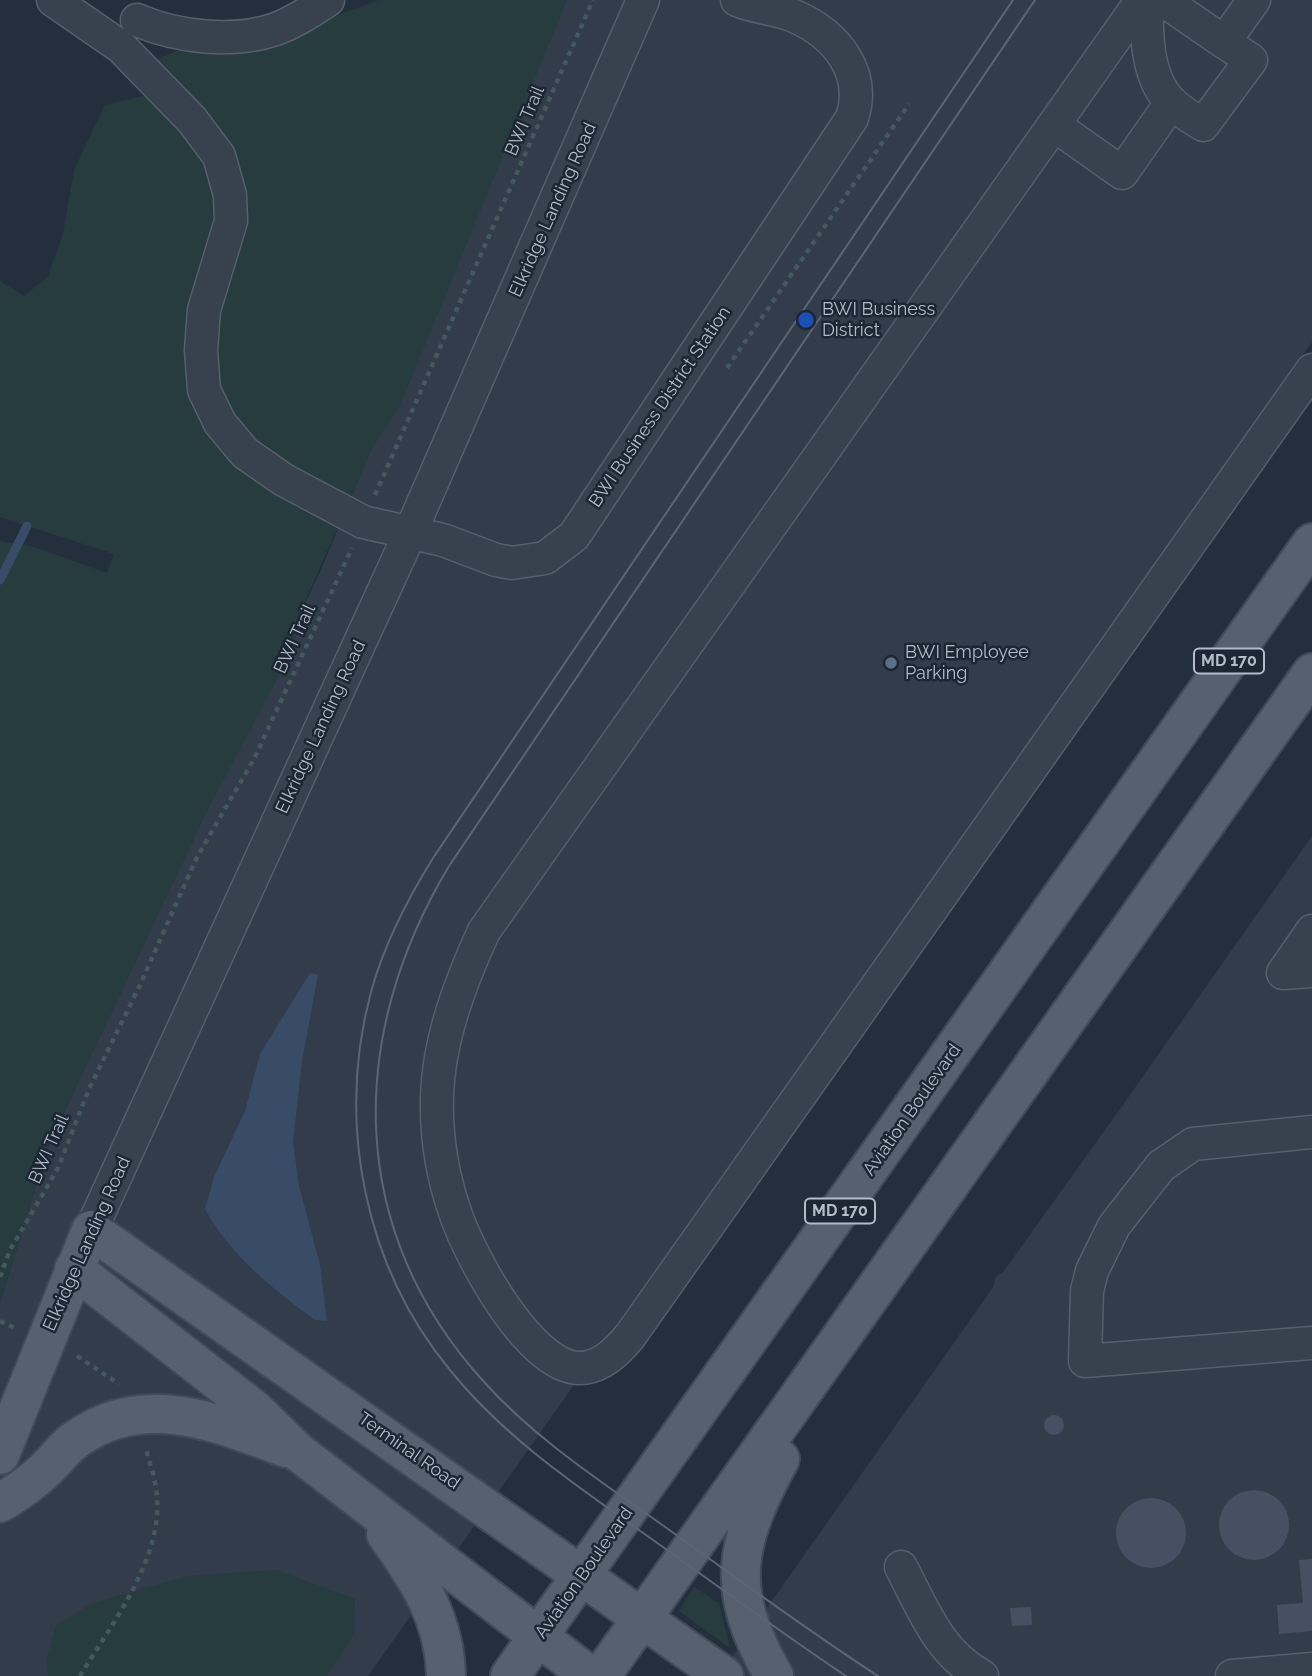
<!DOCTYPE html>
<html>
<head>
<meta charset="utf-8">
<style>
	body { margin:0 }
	canvas { display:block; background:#242f3e }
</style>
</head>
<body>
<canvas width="1312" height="1676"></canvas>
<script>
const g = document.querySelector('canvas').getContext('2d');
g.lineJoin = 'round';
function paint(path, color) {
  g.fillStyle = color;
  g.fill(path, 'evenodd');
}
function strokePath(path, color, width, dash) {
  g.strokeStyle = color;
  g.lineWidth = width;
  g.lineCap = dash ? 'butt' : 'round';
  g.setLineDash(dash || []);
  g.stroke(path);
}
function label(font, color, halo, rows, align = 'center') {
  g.font = font + ' Raleway,sans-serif';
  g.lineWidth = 5;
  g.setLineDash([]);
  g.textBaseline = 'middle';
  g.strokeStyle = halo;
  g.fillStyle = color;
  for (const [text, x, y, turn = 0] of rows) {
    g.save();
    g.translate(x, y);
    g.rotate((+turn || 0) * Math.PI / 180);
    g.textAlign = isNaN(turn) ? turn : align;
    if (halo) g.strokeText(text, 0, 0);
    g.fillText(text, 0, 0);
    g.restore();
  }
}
const airport = new Path2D(`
	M 558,0 L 1312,0 L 1312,342 L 368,1676 L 0,1676 L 0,1303 L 49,1144 L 320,572 Z
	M 1312,836 L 1312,1676 L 719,1676 L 994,1286 L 995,1278 L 1004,1271 L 1120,1109 Z`);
const green = new Path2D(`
	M 379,0 L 567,0 L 400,406 L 371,450 L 298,618 L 303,620 L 283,668 L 206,813 L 48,1146 L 0,1303 L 0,541 L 34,547 L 107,573 L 114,554 L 0,517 L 0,281 L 24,296 L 48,276 L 63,234 L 74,170 L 105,105 L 147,95 L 163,72 L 158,59 L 181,49 L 273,39 Z
	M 276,1570 L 355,1599 L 354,1635 L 327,1676 L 48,1676 L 47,1658 L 56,1625 L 93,1603 L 188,1576 Z
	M 694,1587 L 719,1603 L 730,1648 L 679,1611 Z`);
const water = new Path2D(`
	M 310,973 L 318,975 L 302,1061 L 293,1142 L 299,1186 L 320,1265 L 327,1321 L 315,1320 C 274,1290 229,1254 205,1209 L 214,1177 L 245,1111 L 260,1054 Z`);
const stream = new Path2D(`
	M 0,580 L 27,526`);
const building = new Path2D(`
	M1044 1425a10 10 0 1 1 20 0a10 10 0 1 1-20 0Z
	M1219 1525a35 35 0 1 1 70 0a35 35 0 1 1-70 0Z
	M1116 1533a35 35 0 1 1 70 0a35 35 0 1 1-70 0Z
	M 1312,1559 L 1312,1631 L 1279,1634 L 1277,1605 L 1303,1603 L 1299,1560 Z
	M 1031,1607 L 1032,1625 L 1012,1626 L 1010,1608 Z`);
const path = new Path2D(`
	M 727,368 L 909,104
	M 375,495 L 593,0
	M 0,1277 L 10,1250 L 58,1168 L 89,1089 L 140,985 L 197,857 L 254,759 L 352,548
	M 0,1321 L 15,1328
	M 77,1356 L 119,1384
	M 80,1676 C 112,1623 162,1561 157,1496 C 156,1481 150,1464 146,1449`);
const minor = new Path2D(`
	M 53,0 L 121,47 L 192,120 L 219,156 L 230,195 L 231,221 L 204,310 L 201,350 L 204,390 L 220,423 L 245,453 L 284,480 L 363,522 L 443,540 L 496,560 L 512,563 L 545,558 L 574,536 L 852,118 C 867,72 836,34 794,16 C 776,8 755,8 737,0
	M 1142,0 L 484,931 C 460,983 438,1041 437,1099 C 436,1138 443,1178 456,1215 C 470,1256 528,1365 578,1368 C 600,1369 618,1351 630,1336 L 1312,370
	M 1148,0 C 1145,32 1147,80 1172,103 C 1181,112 1193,118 1203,125 L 1251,60 L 1224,42 L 1254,0
	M 1163,0 L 1224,42
	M 137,20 C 177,37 233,44 276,29 C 295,22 311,11 328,0
	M 1054,125 L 1122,173 L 1171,103
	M 1312,931 L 1283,973 L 1312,971
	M 1312,1132 L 1193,1144 L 1161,1166 L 1114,1226 L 1092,1271 L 1087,1291 L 1085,1361 L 1312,1343
	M 91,1230 L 410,533 L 643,0
	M 901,1567 C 923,1609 939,1653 982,1676
	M 1232,1676 L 1312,1669`);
const major = new Path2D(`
	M 74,1269 L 255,1410 L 298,1452 L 590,1676
	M 0,1455 L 91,1230 L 724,1676
	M 0,1503 C 17,1493 33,1482 47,1468 C 58,1458 65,1446 78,1438 C 145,1391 218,1423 286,1448
	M 386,1534 C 418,1579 445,1619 446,1676
	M 510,1676 L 1312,543
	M 601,1676 L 1312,673
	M 774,1676 C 724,1589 734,1544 780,1459`);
const tram = new Path2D(`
	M 846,1676 C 783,1634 722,1589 660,1545 C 586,1492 508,1442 450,1370 C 364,1266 336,1122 371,992 C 384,944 407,900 433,858 L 1013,0
	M 878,1676 C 810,1632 745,1584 679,1537 C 613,1489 540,1444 485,1383 C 346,1231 346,1038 449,866 L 1035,0`);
const markers = [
	[806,320,9,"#1a4fb4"],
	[891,663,7,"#5c6f8a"]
];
const shields = [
	[1229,661,70],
	[840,1211,70]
];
const shieldNames = [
	["MD 170",1229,661],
	["MD 170",840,1211]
];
const streetNames = [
	["BWI Trail",525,121,-67],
	["Elkridge Landing Road",553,210,-66],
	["BWI Business District Station",660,407,-56],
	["BWI Trail",295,639,-65],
	["Elkridge Landing Road",321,727,-65],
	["Aviation Boulevard",912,1110,-55],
	["BWI Trail",49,1149,-66],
	["Elkridge Landing Road",87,1244,-66],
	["Terminal Road",409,1451,35],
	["Aviation Boulevard",584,1573,-55]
];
const poiNames = [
	["BWI Business",822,310],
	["District",822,331],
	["BWI Employee",905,653],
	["Parking",905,674]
];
paint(airport, '#323c4b');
paint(green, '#263c3f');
paint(water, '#394c67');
strokePath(stream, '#394c67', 9);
paint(building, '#455162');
strokePath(minor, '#565f6c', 35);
strokePath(major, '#414a57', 42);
strokePath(path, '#44595c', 4.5, [5, 5]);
strokePath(minor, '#38414e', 32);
strokePath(major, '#56606e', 38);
strokePath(tram, '#5a6575', 2);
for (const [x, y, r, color] of markers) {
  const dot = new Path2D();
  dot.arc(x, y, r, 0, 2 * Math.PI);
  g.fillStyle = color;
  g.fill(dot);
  strokePath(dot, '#1d2633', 2.5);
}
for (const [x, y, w] of shields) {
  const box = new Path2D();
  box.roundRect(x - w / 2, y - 12.5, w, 25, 5);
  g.fillStyle = '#1d2633';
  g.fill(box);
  strokePath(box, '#b4bcc9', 2);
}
label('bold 16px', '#b4bcc9', null, shieldNames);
label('18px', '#b4bcc9', '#1d2633', streetNames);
label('18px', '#b4bcc9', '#1d2633', poiNames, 'left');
</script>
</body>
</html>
